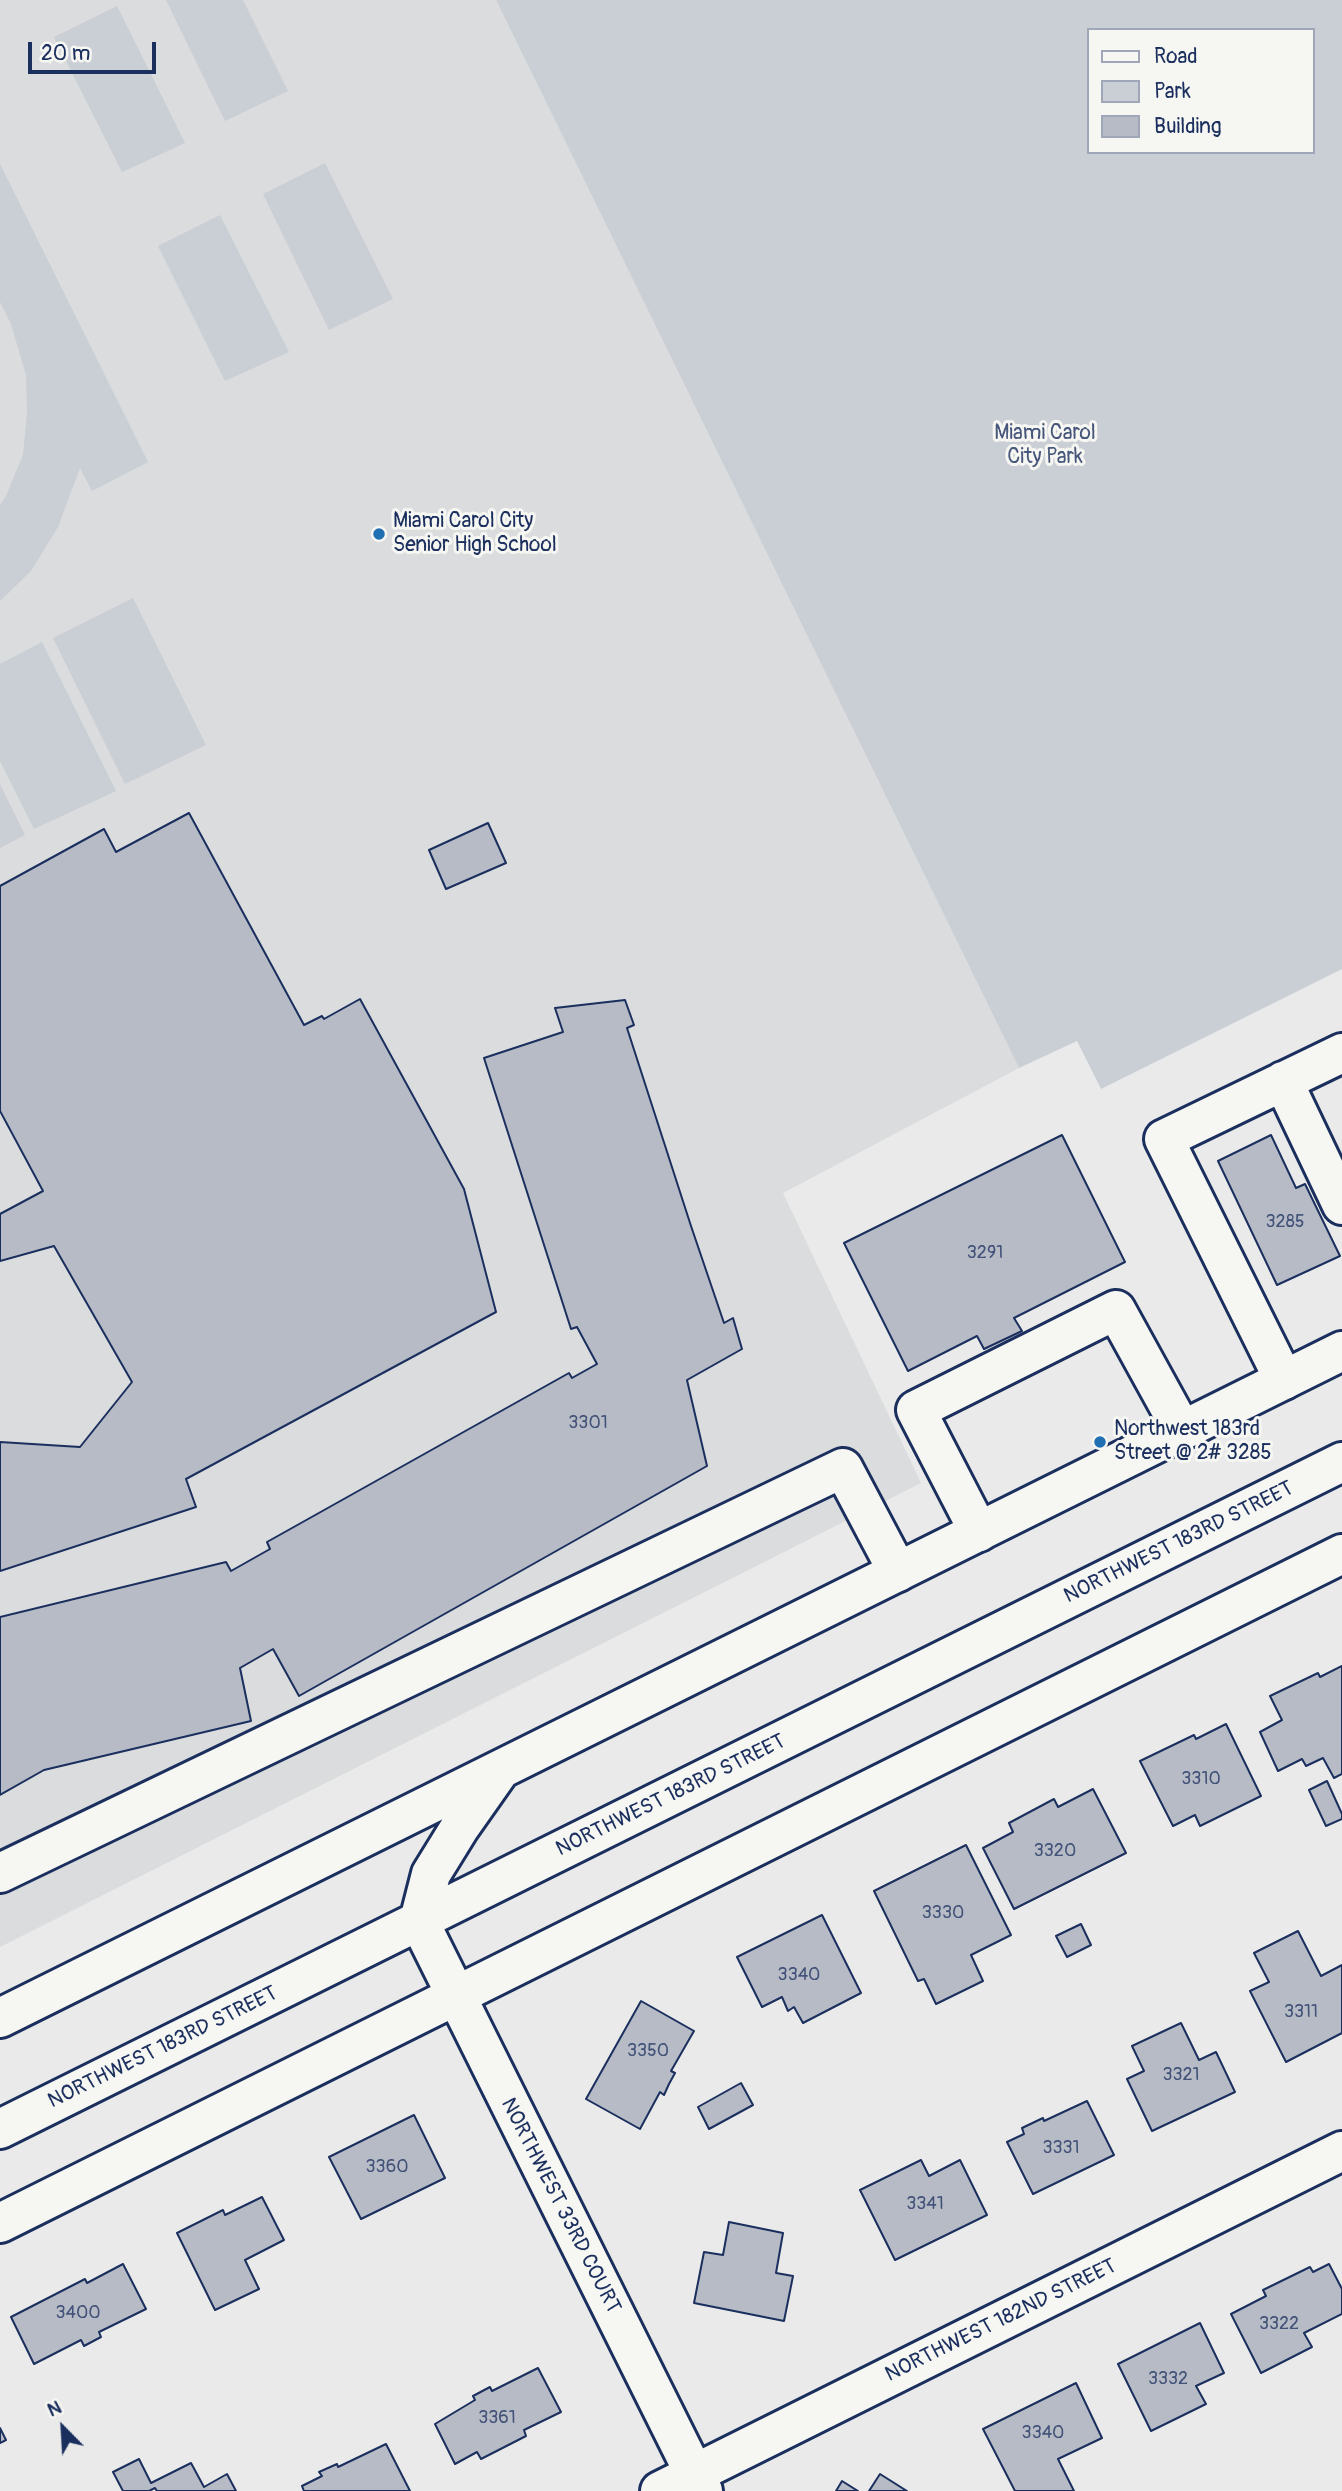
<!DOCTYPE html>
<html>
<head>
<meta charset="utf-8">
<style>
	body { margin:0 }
	#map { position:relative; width:1342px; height:2491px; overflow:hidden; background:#e9eae9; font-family:Pangolin,sans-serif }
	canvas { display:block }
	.legend { position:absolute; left:1087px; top:28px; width:228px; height:126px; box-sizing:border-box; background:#f6f6f2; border:2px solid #9ea6b7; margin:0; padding:9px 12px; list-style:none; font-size:21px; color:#1b2f5e }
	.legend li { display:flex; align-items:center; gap:14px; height:35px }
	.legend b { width:35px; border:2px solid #9ea6b7 }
	.north { position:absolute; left:28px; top:2393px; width:70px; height:70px; -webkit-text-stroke:5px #f6f6f2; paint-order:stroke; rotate:336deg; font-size:19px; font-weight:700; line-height:28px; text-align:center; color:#1b2f5e }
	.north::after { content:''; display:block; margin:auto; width:24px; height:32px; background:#1b2f5e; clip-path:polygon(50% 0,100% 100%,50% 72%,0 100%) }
	.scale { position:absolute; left:28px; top:42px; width:128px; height:32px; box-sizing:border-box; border:4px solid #1b2f5e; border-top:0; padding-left:9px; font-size:21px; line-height:24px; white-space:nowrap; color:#1b2f5e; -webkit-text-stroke:5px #f6f6f2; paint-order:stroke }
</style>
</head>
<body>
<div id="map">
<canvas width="1342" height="2491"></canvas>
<ul class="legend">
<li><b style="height:9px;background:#f6f6f2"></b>Road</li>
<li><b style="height:19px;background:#caced5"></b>Park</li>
<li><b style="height:19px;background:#b6bbc6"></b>Building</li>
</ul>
<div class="north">N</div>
<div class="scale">20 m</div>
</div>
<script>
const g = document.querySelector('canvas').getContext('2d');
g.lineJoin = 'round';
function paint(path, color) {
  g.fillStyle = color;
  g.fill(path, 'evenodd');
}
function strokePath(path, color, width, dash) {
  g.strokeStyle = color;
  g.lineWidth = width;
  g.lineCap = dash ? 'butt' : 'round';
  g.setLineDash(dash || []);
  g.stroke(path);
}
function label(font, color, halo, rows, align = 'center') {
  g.font = font + ' Pangolin,sans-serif';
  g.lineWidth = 6;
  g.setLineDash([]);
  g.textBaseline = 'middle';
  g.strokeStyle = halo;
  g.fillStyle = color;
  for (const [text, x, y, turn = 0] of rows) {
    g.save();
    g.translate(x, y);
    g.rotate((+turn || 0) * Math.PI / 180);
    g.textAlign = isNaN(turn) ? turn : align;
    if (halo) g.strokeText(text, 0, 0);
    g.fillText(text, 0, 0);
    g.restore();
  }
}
const built = new Path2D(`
	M 0,0 L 496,0 L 1019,1068 L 783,1193 L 921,1483 L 0,1947 Z`);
const green = new Path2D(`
	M 166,0 L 243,0 L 288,91 L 225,121 Z
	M 496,0 L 1342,0 L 1342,969 L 1101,1089 L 1077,1041 L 1019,1068 ZM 1088,30 L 1312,30 L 1312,152 L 1088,152 Z
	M 117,6 L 185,143 L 122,172 L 54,37 Z
	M 325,163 L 393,299 L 329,330 L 263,194 Z
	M 0,164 L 148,462 L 92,491 L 80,468 L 58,527 L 31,571 L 0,601 L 0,505 L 6,496 L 23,455 L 27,413 L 26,375 L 11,324 L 0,302 Z
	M 220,215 L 289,352 L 225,381 L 158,246 Z
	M 133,598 L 206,745 L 125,784 L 53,638 Z
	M 42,642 L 116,791 L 34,829 L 0,761 L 0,664 Z
	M 0,784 L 25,835 L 0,848 Z`);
const building = new Path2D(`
	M 189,813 L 304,1025 L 322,1016 L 324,1019 L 360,999 L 464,1189 L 496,1312 L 186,1479 L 196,1507 L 0,1571 L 0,1442 L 80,1447 L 132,1382 L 54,1246 L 0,1261 L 0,1214 L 43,1191 L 0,1111 L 0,886 L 104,829 L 116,852 Z
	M 488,823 L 506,863 L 446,889 L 429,850 Z
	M 625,1000 L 634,1025 L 627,1028 L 691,1226 L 724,1323 L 733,1318 L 742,1349 L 687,1380 L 707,1466 L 299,1696 L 273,1649 L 240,1668 L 251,1721 L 44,1770 L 0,1795 L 0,1617 L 226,1562 L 231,1571 L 270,1549 L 267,1542 L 569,1373 L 572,1378 L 597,1364 L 577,1327 L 571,1329 L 484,1058 L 563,1032 L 555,1008 Z
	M 1062,1135 L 1125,1262 L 1014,1318 L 1022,1331 L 984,1349 L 977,1336 L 908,1371 L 844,1243 Z
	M 1271,1135 L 1296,1188 L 1305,1184 L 1340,1256 L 1277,1285 L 1218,1161 Z
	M 1342,1666 L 1342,1774 L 1334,1778 L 1323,1758 L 1306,1766 L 1302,1759 L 1278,1771 L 1260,1732 L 1282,1720 L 1270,1696 L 1318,1673 L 1320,1677 Z
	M 1226,1724 L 1261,1796 L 1200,1826 L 1195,1815 L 1173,1826 L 1140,1761 L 1194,1735 L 1196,1739 Z
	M 1327,1781 L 1342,1814 L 1342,1819 L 1326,1826 L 1309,1790 Z
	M 1093,1789 L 1126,1853 L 1014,1909 L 983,1848 L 1013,1832 L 1009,1823 L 1054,1799 L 1058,1807 Z
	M 966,1845 L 1011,1935 L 971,1955 L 983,1981 L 936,2004 L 924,1979 L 918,1981 L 874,1891 Z
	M 822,1915 L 861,1993 L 803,2023 L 794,2007 L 788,2011 L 782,1997 L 762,2007 L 737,1957 Z
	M 1081,1924 L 1091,1945 L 1067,1957 L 1056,1936 Z
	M 1298,1931 L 1321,1976 L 1342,1965 L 1342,2033 L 1286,2062 L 1250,1991 L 1269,1982 L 1254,1953 Z
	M 641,2001 L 694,2031 L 671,2071 L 675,2073 L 669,2084 L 664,2095 L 660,2092 L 640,2129 L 586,2099 Z
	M 1181,2023 L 1199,2060 L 1216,2052 L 1235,2092 L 1152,2131 L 1127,2079 L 1144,2071 L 1132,2046 Z
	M 741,2083 L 753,2105 L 709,2129 L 698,2107 Z
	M 1087,2101 L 1114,2155 L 1033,2194 L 1007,2142 L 1024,2134 L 1022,2128 L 1043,2118 L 1044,2121 Z
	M 414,2115 L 445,2178 L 361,2219 L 329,2157 Z
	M 921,2160 L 929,2176 L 960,2160 L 987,2215 L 895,2260 L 860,2190 Z
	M 262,2197 L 284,2240 L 245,2260 L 259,2289 L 215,2310 L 177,2233 L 223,2210 L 225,2215 Z
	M 729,2222 L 783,2233 L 776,2273 L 793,2276 L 784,2321 L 694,2303 L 704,2252 L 723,2255 Z
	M 123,2264 L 146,2309 L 99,2332 L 101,2337 L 84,2346 L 81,2340 L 34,2364 L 11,2317 L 85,2279 L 87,2283 Z
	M 1329,2264 L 1342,2289 L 1342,2314 L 1304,2333 L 1312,2347 L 1261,2373 L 1231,2314 L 1266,2296 L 1263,2290 L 1310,2267 L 1313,2272 Z
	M 1200,2323 L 1224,2373 L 1196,2386 L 1206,2404 L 1151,2431 L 1118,2364 Z
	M 538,2368 L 561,2412 L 524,2430 L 526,2436 L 481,2459 L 477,2452 L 455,2464 L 435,2424 L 475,2400 L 473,2396 L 490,2387 L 492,2391 Z
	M 1076,2383 L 1102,2438 L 1058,2459 L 1074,2491 L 1015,2491 L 983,2429 Z
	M 0,2428 L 6,2440 L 0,2443 Z
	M 386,2444 L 410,2491 L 304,2491 L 302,2486 L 322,2476 L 319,2472 L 337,2464 L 338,2467 Z
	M 139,2459 L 151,2483 L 191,2463 L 204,2487 L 227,2474 L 236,2491 L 157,2491 L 155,2488 L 149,2491 L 123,2491 L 113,2472 Z
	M 880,2474 L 907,2491 L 869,2491 Z
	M 842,2481 L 858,2491 L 836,2491 Z`);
const minor = new Path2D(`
	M 1283,1081 L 1342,1205
	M 1284,1380 L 1164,1139 L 1342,1053
	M 979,1532 L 916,1410 L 1116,1310 L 1182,1430
	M 0,1873 L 843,1468 L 898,1572
	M 419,1921 L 703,2491
	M 0,2223 L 1342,1554
	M 660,2491 L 1342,2151`);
const major = new Path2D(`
	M 419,1921 L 431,1874 L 460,1827 L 498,1773
	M 0,2018 L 1342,1351
	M 0,2129 L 1342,1462`);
const markers = [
	[379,534,7,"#1f6fb2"],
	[1100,1442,7,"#1f6fb2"]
];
const numberNames = [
	["3285",1285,1222],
	["3291",985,1253],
	["3301",588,1423],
	["3310",1201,1779],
	["3320",1055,1851],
	["3330",943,1913],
	["3340",799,1975],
	["3311",1301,2012],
	["3350",648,2051],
	["3321",1181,2075],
	["3331",1061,2148],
	["3360",387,2167],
	["3341",925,2204],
	["3400",78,2313],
	["3322",1279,2324],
	["3332",1168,2379],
	["3361",497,2418],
	["3340",1043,2433]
];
const parkNames = [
	["Miami Carol",1045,434],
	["City Park",1045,458]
];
const poiNames = [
	["Miami Carol City",393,522],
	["Senior High School",393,546],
	["Northwest 183rd",1114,1430],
	["Street @ 2# 3285",1114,1454]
];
const streetNames = [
	["NORTHWEST 183RD STREET",1179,1543,-26],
	["NORTHWEST 183RD STREET",671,1796,-26],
	["NORTHWEST 183RD STREET",163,2048,-26],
	["NORTHWEST 33RD COURT",560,2206,63],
	["NORTHWEST 182ND STREET",1001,2321,-26]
];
paint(built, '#dadcde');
paint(green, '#caced5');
paint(building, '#b6bbc6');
strokePath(building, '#1b2f5e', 2);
strokePath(minor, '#1b2f5e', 44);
strokePath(major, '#1b2f5e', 44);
strokePath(minor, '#f6f6f2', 38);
strokePath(major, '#f6f6f2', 38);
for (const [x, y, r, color] of markers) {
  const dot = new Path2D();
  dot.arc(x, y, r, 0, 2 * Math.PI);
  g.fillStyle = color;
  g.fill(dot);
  strokePath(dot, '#f6f6f2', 2.5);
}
label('18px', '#425278', null, numberNames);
label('21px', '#47577c', '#f6f6f2', parkNames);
label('21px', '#1b2f5e', '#f6f6f2', poiNames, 'left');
label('21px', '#1b2f5e', '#f6f6f2', streetNames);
</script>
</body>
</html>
